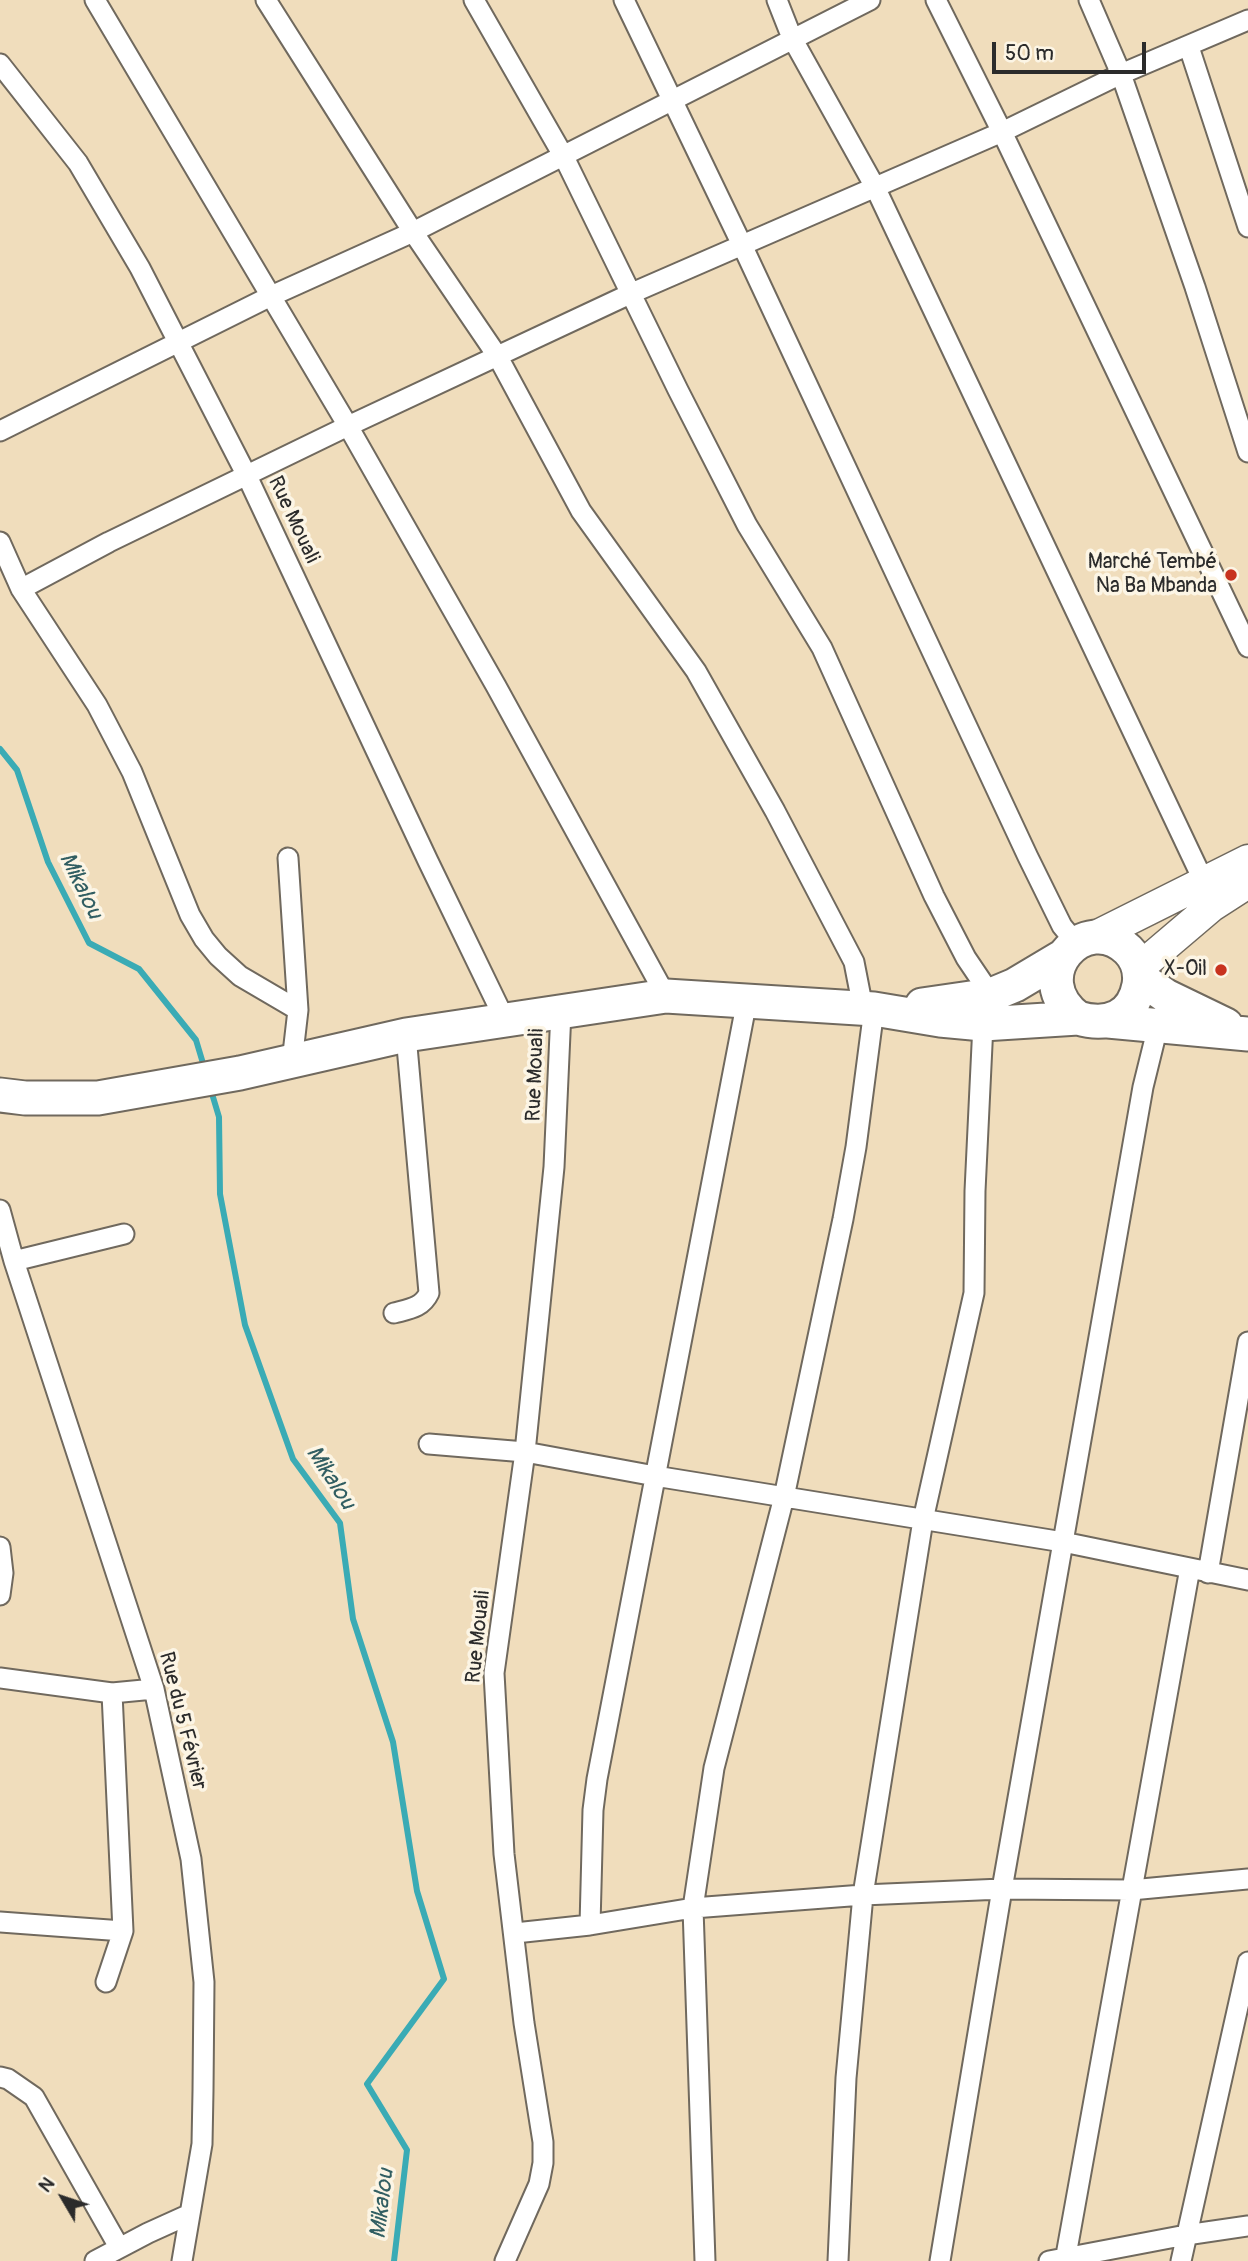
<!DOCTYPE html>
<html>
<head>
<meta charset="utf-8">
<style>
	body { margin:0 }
	#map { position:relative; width:1248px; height:2261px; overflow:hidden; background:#f0ddbc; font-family:Pangolin,sans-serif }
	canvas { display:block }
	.north { position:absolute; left:28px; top:2163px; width:70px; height:70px; -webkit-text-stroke:5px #fcf5e5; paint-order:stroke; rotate:309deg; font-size:19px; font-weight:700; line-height:28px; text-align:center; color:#2b2b2b }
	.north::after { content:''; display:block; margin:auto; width:24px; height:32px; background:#2b2b2b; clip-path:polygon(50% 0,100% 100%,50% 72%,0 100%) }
	.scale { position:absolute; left:992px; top:42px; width:154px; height:32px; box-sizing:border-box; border:4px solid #2b2b2b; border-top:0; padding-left:9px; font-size:21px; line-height:24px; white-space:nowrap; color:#2b2b2b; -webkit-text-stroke:5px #fcf5e5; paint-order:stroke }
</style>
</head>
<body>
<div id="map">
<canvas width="1248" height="2261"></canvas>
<div class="north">N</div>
<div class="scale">50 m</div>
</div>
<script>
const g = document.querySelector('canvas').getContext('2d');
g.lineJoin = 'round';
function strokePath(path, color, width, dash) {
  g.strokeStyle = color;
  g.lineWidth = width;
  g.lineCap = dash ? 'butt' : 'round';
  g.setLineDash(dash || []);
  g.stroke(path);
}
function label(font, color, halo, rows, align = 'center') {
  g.font = font + ' Pangolin,sans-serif';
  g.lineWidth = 7;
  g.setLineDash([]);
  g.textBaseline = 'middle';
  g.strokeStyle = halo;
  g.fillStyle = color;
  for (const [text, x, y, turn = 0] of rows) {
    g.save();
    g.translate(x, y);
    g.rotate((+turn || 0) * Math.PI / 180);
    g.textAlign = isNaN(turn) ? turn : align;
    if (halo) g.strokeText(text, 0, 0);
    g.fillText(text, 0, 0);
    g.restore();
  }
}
const stream = new Path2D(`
	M 0,749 L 17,770 L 48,862 L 89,943 L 139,969 L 196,1040 L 205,1070
	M 210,1087 L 219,1117 L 220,1194 L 245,1325 L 293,1459 L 340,1523 L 353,1619 L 393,1742 L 417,1891 L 444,1979 L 367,2084 L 407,2150 L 394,2261`);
const street = new Path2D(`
	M 95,0 L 348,426 L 496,686 L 666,996
	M 266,0 L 413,232 L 498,357 L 581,511 L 696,671 L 775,811 L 854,962 L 863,1008
	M 474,0 L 564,157 L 678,390 L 747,525 L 822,648 L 934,896 L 966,958 L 991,995 L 983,1024 L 975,1191 L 974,1293 L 923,1520 L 863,1895 L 846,2078 L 838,2261
	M 624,0 L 743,247 L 1028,857 L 1062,926 L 1076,943
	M 777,0 L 792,38 L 875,187 L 1204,882
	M 936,0 L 1002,132 L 1248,647
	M 1089,0 L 1121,74 L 1195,287 L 1248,452
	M 1189,47 L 1248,227
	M 0,64 L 78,163 L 140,268 L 247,476 L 428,861 L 504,1018
	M 0,431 L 269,297 L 413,232 L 870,0
	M 0,542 L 21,589 L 97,705 L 132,772 L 190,915 L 204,939 L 218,956 L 240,976 L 298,1010
	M 21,589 L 109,542 L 348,426 L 632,293 L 1002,132 L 1121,74 L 1248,20
	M 288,858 L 298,1010 L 292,1062
	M 0,1210 L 14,1261 L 154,1689 L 191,1859 L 204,1982 L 203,2091 L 202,2144 L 182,2261
	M 14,1261 L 124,1234
	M 394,1313 C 409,1309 422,1308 429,1293 L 406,1035
	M 429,1444 L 525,1452 L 655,1476 L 1063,1542 L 1248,1580
	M 0,1547 L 3,1573 L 0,1595
	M 1208,1573 L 1248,1342
	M 0,1678 L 112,1693 L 154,1689
	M 0,1922 L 123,1931
	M 590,1925 L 593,1810 L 597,1779 L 747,1000
	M 515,1933 L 590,1925 L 693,1908 L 863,1895 L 1002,1889 L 1131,1890 L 1248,1879
	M 106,1982 L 123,1931 L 112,1693
	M 0,2077 L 8,2079 L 34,2097 L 119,2247
	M 95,2261 L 148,2233 L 190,2214
	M 505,2261 L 539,2184 L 543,2163 L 543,2142 L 524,2023 L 504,1854 L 494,1673 L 525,1452 L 554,1167 L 561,1011
	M 705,2261 L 693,1908 L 714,1768 L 784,1497 L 843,1219 L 856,1147 L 874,1009
	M 940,2261 L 1002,1889 L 1143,1087 L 1160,1018
	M 1049,2261 L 1186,2235 L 1248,2226
	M 1065,2261 L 1190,1568
	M 1181,2261 L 1248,1962`);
const primary = new Path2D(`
	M 1094,937 L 1248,860
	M 1139,968 L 1212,906 L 1248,883`);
const highway = new Path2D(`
	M 1140,978 L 1166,996 L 1226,1025
	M 922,1005 L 991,995 L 1015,985 L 1062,957
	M 1108,1021 L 1248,1034
	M 0,1095 L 25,1098 L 98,1098 L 240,1073 L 406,1035 L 666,996 L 874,1009 L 940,1020 L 983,1024 L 1078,1018 C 1108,1027 1133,1017 1139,985 C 1141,972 1137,959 1128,950 C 1085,908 1023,977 1078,1018`);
const markers = [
	[1231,575,7,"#c8321e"],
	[1221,970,7,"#c8321e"]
];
const streetNames = [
	["Rue Mouali",293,520,65],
	["Rue Mouali",536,1075,-88],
	["Rue Mouali",479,1637,-84],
	["Rue du 5 Février",182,1721,76]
];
const poiNames = [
	["Marché Tembé",1217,563],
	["Na Ba Mbanda",1217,587],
	["X-Oil",1207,970]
];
const waterNames = [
	["Mikalou",80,886,64],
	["Mikalou",330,1478,57],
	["Mikalou",383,2204,-83]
];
strokePath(stream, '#3aabb5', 6);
strokePath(street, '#70695e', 23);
strokePath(primary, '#70695e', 33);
strokePath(highway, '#70695e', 37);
strokePath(street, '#fff', 19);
strokePath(primary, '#fff', 30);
strokePath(highway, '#fff', 33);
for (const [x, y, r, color] of markers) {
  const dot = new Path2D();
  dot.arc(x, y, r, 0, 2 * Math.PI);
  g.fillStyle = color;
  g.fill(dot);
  strokePath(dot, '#fcf5e5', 2.5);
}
label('21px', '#2b2b2b', '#fcf5e5', streetNames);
label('21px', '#2b2b2b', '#fcf5e5', poiNames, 'right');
label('italic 23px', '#315e62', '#fcf5e5', waterNames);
</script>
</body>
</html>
